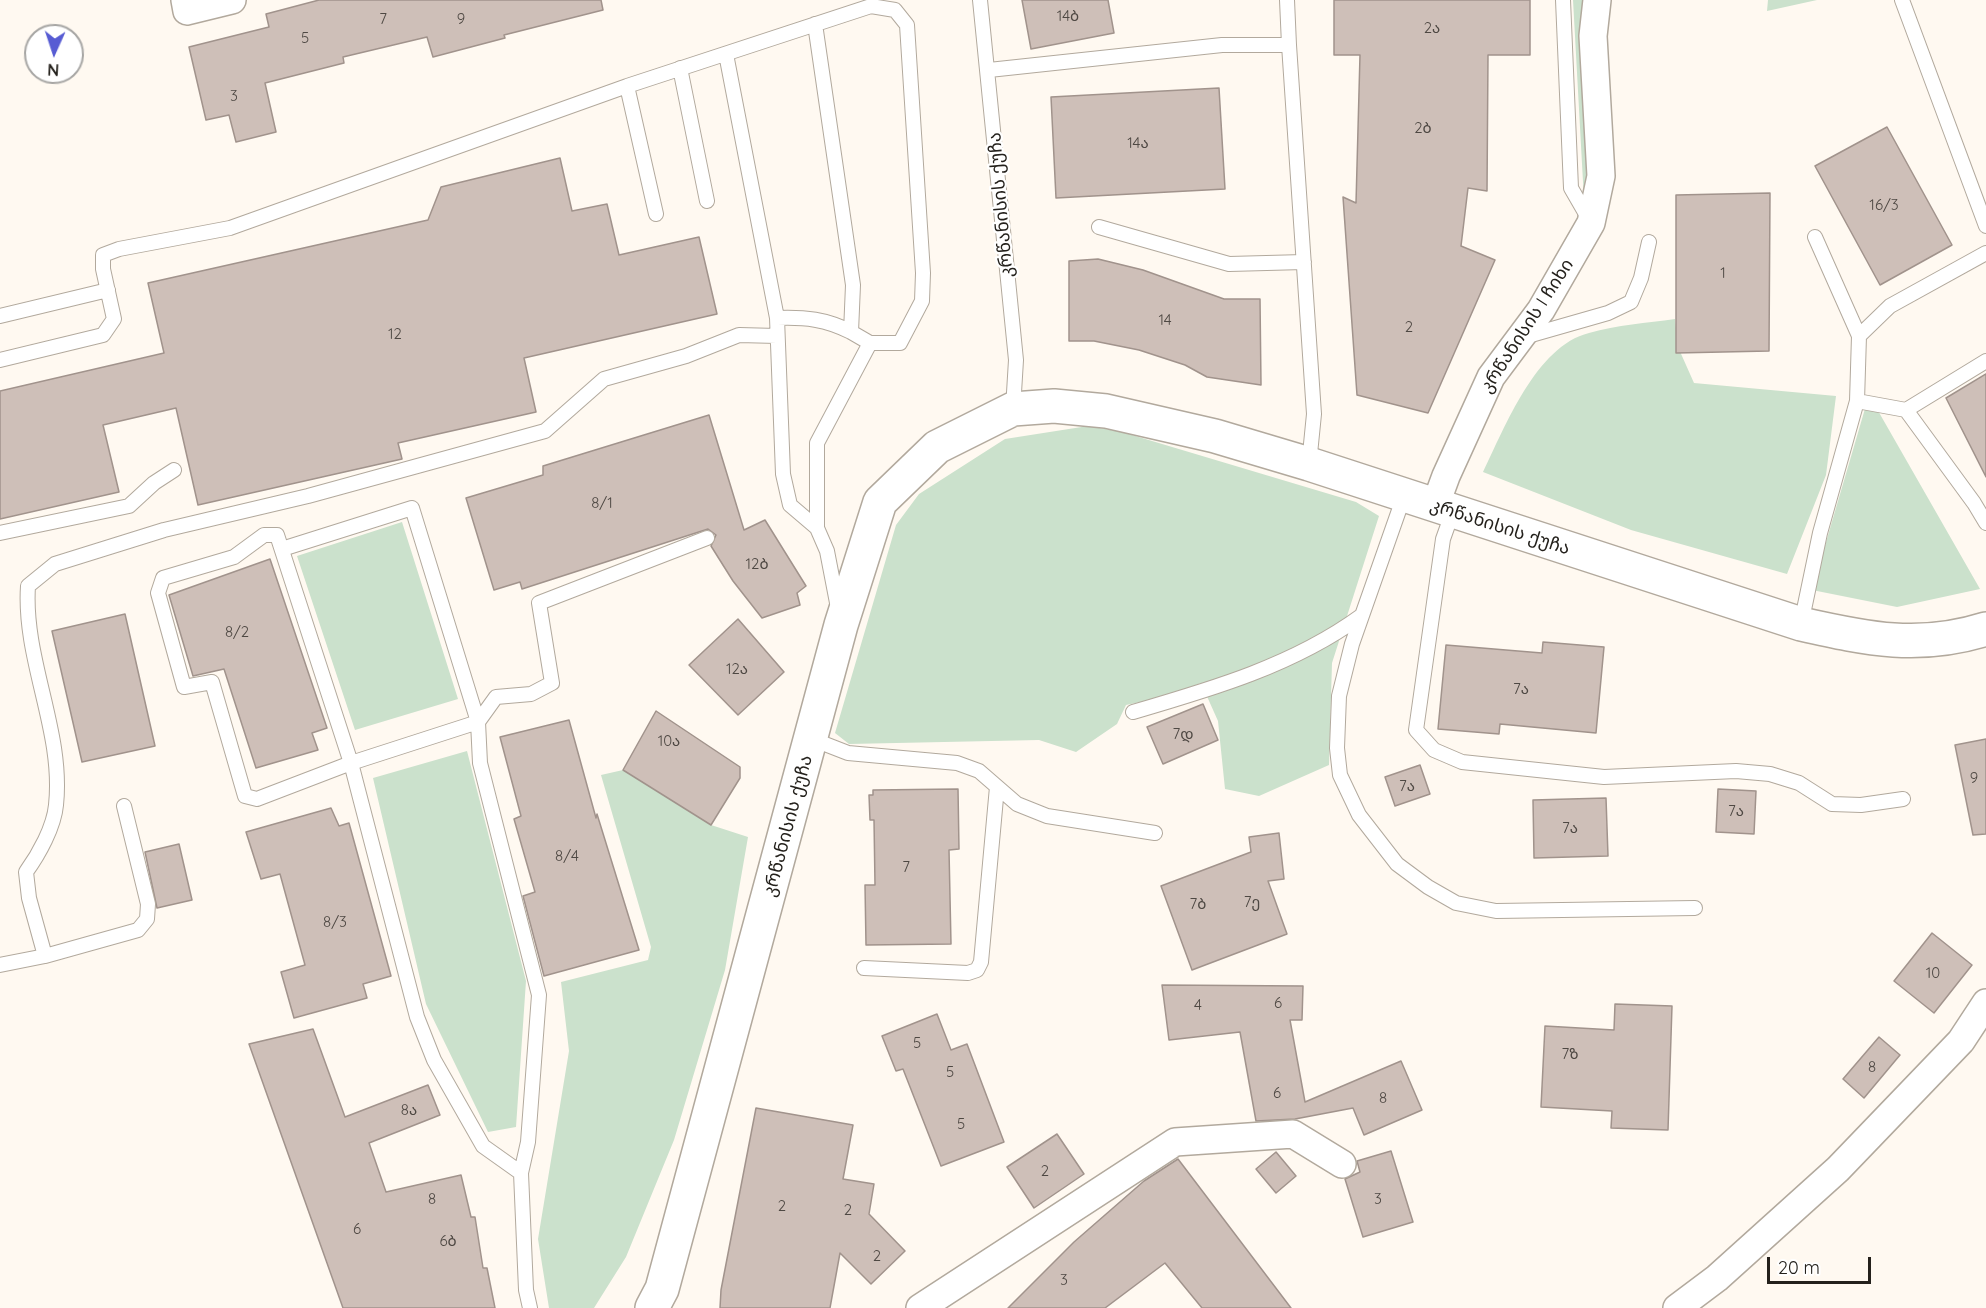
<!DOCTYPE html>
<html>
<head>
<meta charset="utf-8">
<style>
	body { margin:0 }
	#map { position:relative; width:1986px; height:1308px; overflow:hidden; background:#fff9f1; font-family:Quicksand,sans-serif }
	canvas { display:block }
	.north { position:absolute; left:24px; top:24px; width:60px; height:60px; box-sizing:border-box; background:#fff; border:2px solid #a7a6a4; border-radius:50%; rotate:183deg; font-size:16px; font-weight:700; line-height:24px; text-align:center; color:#24211c }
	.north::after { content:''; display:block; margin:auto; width:21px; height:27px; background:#575cd3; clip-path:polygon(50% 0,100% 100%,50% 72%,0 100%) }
	.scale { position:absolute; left:1767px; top:1257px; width:104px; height:27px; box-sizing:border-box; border:3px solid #24211c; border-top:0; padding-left:8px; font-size:18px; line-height:21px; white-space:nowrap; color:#24211c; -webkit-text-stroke:4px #fff; paint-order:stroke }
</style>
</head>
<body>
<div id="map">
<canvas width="1986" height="1308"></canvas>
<div class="north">N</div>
<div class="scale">20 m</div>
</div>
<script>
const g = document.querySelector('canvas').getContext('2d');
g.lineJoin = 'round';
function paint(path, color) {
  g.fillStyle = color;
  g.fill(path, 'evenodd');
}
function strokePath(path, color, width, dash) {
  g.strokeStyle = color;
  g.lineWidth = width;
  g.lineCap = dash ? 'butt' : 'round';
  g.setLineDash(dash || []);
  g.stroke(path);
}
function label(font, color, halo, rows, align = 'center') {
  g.font = font + ' Quicksand,"Noto Sans Georgian",sans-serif';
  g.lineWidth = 4.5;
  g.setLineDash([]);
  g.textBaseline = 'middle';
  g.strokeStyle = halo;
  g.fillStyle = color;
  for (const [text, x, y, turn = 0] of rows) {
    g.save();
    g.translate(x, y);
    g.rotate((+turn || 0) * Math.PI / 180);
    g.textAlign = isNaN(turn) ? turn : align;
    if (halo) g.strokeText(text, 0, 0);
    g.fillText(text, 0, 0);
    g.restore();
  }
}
const green = new Path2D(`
	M 1573,0 L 1586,0 L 1590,176 L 1584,200 Z
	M 1768,0 L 1817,0 L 1767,11 Z
	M 1675,319 L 1678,347 L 1694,383 L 1836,396 L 1826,475 L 1787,574 L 1631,530 L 1483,472 C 1505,427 1536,346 1589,333 C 1617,325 1647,323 1675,319 Z
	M 1869,395 L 1980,589 L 1897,607 L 1812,590 Z
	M 1088,426 L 1122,432 L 1356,502 L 1379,516 L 1332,663 L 1329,765 L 1259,796 L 1225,789 L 1218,721 L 1201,683 L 1169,696 L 1126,705 L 1117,724 L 1076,752 L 1039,740 L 849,744 L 835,733 L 896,525 L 919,494 L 1005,439 Z
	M 402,522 L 458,699 L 355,730 L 297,556 Z
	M 467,751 L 526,981 L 516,1127 L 488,1132 L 426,1004 L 373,778 Z
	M 623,770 L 711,825 L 748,837 L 725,970 L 674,1140 L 626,1257 L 594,1308 L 549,1308 L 538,1239 L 569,1051 L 561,982 L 648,960 L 651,947 L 601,775 Z`);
const building = new Path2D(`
	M 319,0 L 601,0 L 603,10 L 504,35 L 505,38 L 433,57 L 427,37 L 343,57 L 344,63 L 265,83 L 276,132 L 236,142 L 229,115 L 206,120 L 189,47 L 269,27 L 266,14 Z
	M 1022,0 L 1108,0 L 1114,33 L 1031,49 Z
	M 1334,0 L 1530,0 L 1530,55 L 1488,55 L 1487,191 L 1468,188 L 1461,246 L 1495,260 L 1428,413 L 1357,395 L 1343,197 L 1356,203 L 1360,55 L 1334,55 Z
	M 1219,88 L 1225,189 L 1056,198 L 1051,97 Z
	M 1887,127 L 1952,245 L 1880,285 L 1815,166 Z
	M 560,158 L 572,211 L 607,204 L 619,255 L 699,237 L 717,314 L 524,358 L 536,412 L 398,443 L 402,459 L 198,505 L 176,408 L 103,425 L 119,492 L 0,519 L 0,391 L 164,353 L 148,283 L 428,220 L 441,187 Z
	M 1770,193 L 1769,351 L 1676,353 L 1676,195 Z
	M 1098,259 L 1143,270 L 1224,299 L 1260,299 L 1261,385 L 1207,377 L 1185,365 L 1139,350 L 1094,341 L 1069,341 L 1069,261 Z
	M 1986,374 L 1986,477 L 1946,398 Z
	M 709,415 L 744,530 L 765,520 L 806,586 L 797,593 L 800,605 L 762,618 L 733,581 L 711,546 L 716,535 L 708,529 L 522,589 L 520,582 L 494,590 L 466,498 L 543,475 L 543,466 Z
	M 270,559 L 327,728 L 312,733 L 318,750 L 256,768 L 224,669 L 193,676 L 169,595 Z
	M 125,614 L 155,746 L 82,762 L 52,631 Z
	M 738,619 L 784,672 L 738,715 L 689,665 Z
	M 1543,642 L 1604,647 L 1596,733 L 1500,724 L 1499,734 L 1438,729 L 1446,645 L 1542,653 Z
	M 1203,704 L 1218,740 L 1163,764 L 1147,727 Z
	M 656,711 L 740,767 L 740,778 L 711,825 L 623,770 Z
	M 569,720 L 596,818 L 597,814 L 639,950 L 544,976 L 523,896 L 535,892 L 514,819 L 521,816 L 500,737 Z
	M 1986,739 L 1986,834 L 1973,835 L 1955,745 Z
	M 1420,765 L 1430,794 L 1395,806 L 1385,777 Z
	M 958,789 L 959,849 L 949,850 L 951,944 L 866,945 L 865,885 L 875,885 L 874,820 L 870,820 L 869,795 L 873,795 L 873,790 Z
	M 1718,789 L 1756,791 L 1754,834 L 1716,832 Z
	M 1606,798 L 1608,856 L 1534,858 L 1533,800 Z
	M 331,808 L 339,826 L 349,823 L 391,976 L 363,984 L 367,998 L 294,1018 L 281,972 L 305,965 L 280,874 L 261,879 L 246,832 Z
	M 1279,833 L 1284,879 L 1268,881 L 1287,934 L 1192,970 L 1161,886 L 1251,852 L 1249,837 Z
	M 179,844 L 192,900 L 157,908 L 145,852 Z
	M 1932,933 L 1972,965 L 1934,1013 L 1894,981 Z
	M 1162,985 L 1303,986 L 1302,1020 L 1290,1020 L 1305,1102 L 1401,1061 L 1422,1110 L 1364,1135 L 1353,1108 L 1295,1119 L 1256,1121 L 1240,1032 L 1169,1040 Z
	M 1615,1004 L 1672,1006 L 1668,1130 L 1611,1128 L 1612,1111 L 1541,1107 L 1545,1026 L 1614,1030 Z
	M 937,1014 L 951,1050 L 967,1044 L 1004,1142 L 941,1166 L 903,1069 L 896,1071 L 882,1036 Z
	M 313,1029 L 345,1117 L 428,1085 L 440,1115 L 369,1143 L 386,1192 L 461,1175 L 471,1217 L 475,1217 L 483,1268 L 487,1268 L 495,1308 L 343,1308 L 249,1044 Z
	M 1879,1037 L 1900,1055 L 1864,1098 L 1843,1079 Z
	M 756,1108 L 853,1125 L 843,1179 L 874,1184 L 869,1214 L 905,1251 L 871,1284 L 840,1253 L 830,1308 L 720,1308 L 721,1290 Z
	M 1057,1134 L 1084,1174 L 1034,1208 L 1007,1167 Z
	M 1391,1151 L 1413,1222 L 1363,1237 L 1345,1179 L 1360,1172 L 1357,1161 Z
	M 1276,1152 L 1296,1176 L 1276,1193 L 1256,1169 Z
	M 1178,1159 L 1291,1308 L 1202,1308 L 1165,1263 L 1105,1308 L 1008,1308 L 1074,1242 L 1144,1181 Z`);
const service = new Path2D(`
	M 980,0 L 1016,360 L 1013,409
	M 1287,0 L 1289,45
	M 1563,0 L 1571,188 L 1590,221
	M 1902,0 L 1986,226
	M 815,24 L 853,285 L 851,332 L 870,343 L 817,443 L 817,528 L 827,551 L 838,608
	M 726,54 L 777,318 L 783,474 L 790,505 L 817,528
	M 680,68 L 707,201
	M 989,70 L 1222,45 L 1289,45 L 1314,414 L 1309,464
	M 627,86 L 656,214
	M 1099,227 L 1229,264 L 1304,262
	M 1815,237 L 1859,336
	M 0,316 L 108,290
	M 777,318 C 805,317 826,319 851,332
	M 1524,337 L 1608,313 L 1631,302 L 1641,278 L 1649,242
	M 0,360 L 103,335 L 114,319 L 103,269 L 103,255 L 119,249 L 230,228 L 627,86 L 871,6 L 895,10 L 907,25 L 923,273 L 922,301 L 900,343 L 870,343
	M 1857,401 L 1906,410 L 1974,503 L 1986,523
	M 1906,410 L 1986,361
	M 1404,496 L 1352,644 L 1339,696 L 1337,748 L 1340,775 L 1359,815 L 1397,864 L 1428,887 L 1456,903 L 1496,911 L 1695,908
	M 1453,511 L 1443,539 L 1416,730 L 1434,750 L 1462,762 L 1604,777 L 1736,771 L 1770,774 L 1799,783 L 1832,804 L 1861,805 L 1903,799
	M 0,533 L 129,506 L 154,483 L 174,470
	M 282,549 L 412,508 L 478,722 L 351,763 L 257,799 L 245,796 L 212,682 L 184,687 L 158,593 L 163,578 L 234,557 L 264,535 L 277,535 L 351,763 L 417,1017 L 434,1060 L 483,1146 L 521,1173 L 526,1290 L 530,1308
	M 1801,624 L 1820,533 L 1857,401 L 1859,336 L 1890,306 L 1986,253
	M 1133,712 C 1212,689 1294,665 1361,616
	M 812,739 L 848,753 L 957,763 L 979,771 L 1017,804 L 1047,816 L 1155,833
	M 45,956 L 138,930 L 147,919 L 148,904 L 124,806
	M 0,965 L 45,956 L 29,898 L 26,872 C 39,854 54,827 56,805 C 64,731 23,660 28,586 L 55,564 L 164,530 L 308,496 L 545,431 L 604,379 L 686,356 L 739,335 L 777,336
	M 864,968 L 968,973 L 977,970 L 981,962 L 997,787
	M 521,1173 L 528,1142 L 539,995 L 480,763 L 478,722 L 496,697 L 531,694 L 552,683 L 539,603 L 707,538`);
const minor = new Path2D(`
	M 185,0 L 187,11 L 232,0
	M 1435,506 L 1446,476 L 1491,377 L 1541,310 L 1591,223 L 1601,176 L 1593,36 L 1597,0
	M 920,1308 L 1175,1142 L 1293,1134 L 1342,1164
	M 1677,1308 L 1717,1278 L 1838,1169 L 1961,1041 L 1986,1003`);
const tertiary = new Path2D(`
	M 652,1308 L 662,1289 L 841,625 L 880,502 L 937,447 L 1013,409 L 1054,406 L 1106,411 L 1215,436 L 1309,464 L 1801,624 C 1867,639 1920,650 1986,629`);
const numberNames = [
	["14ბ",1068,16],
	["7",383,19],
	["9",461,19],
	["2ა",1432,28],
	["5",305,38],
	["3",234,96],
	["2ბ",1423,128],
	["14ა",1138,143],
	["16/3",1884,205],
	["1",1723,273],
	["14",1165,320],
	["2",1409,327],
	["12",395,334],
	["8/1",602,503],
	["12ბ",757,564],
	["8/2",237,632],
	["12ა",737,669],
	["7ა",1521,689],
	["7დ",1183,734],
	["10ა",669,741],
	["9",1974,778],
	["7ა",1407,786],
	["7ა",1736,811],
	["7ა",1570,828],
	["8/4",567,856],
	["7",906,867],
	["7ე",1252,902],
	["7ბ",1198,904],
	["8/3",335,922],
	["10",1933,973],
	["6",1278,1003],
	["4",1198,1005],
	["5",917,1043],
	["7ზ",1570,1054],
	["8",1872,1067],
	["5",950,1072],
	["6",1277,1093],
	["8",1383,1098],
	["8ა",409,1110],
	["5",961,1124],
	["2",1045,1171],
	["8",432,1199],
	["3",1378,1199],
	["2",782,1206],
	["2",848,1210],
	["6",357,1229],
	["6ბ",448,1241],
	["2",877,1256],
	["3",1064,1280]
];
const streetNames = [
	["კრწანისის ქუჩა",1001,205,-95],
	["კრწანისის I ჩიხი",1527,326,-57],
	["კრწანისის ქუჩა",1500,527,18],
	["კრწანისის ქუჩა",788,826,-75]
];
paint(green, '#cbe1cc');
paint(building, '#cebfb8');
strokePath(building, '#a1938c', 1.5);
strokePath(service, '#b2a99d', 16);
strokePath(minor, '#b2a99d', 30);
strokePath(tertiary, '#b2a99d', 36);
strokePath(service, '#fff', 14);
strokePath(minor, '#fff', 27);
strokePath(tertiary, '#fff', 33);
label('15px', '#4e4843', null, numberNames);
label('18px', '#24211c', '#fff', streetNames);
</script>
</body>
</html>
